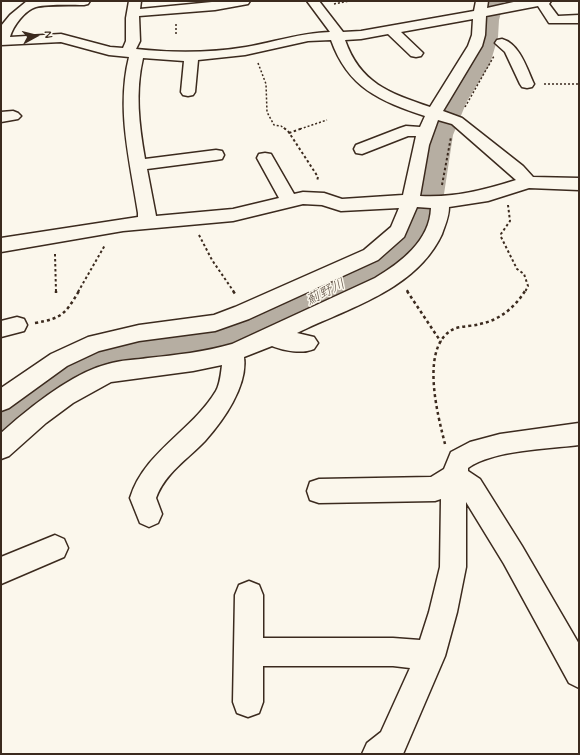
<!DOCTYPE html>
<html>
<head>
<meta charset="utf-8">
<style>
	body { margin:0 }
	#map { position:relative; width:580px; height:755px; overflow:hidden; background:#fbf7ec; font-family:Mynerve,sans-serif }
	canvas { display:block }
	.frame { position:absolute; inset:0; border:2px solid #3b2a1e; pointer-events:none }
	.north { position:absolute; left:16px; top:16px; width:40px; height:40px; -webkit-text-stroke:3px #fbf7ec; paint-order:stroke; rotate:83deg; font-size:11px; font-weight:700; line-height:16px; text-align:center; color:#3b2a1e }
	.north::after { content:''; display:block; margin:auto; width:14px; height:18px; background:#3b2a1e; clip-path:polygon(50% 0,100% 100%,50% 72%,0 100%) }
</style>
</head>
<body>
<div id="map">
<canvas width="580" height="755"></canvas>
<div class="frame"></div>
<div class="north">N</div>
</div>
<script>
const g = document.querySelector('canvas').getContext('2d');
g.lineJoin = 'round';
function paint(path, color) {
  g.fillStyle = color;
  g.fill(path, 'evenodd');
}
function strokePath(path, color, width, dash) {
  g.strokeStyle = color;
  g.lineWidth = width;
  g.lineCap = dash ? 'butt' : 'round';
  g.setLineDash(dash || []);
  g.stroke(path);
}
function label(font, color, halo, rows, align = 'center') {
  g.font = font + ' Mynerve,"Klee One",sans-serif';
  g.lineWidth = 3;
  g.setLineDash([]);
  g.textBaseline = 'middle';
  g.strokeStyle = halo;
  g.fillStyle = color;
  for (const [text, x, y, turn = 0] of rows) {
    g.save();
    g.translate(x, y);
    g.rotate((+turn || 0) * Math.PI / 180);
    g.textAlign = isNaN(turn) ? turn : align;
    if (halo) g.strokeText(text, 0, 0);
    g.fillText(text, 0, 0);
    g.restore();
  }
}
const river = new Path2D(`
	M 482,1 L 504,1 L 499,20 L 498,37 L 490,64 L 467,101 L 453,135 L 444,194 L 437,220 L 421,250 L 411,261 L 390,277 L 286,328 L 240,348 L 207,358 L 119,369 L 91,382 L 40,416 L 16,437 L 1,443 L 1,399 C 31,375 81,344 119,337 C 148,332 178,331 207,328 L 260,308 L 366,259 L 387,243 L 397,234 L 405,220 L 414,194 L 425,135 L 441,101 L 466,64 L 474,37 L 477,20 Z`);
const pathFar2 = new Path2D(`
	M 334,4 L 349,1
	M 176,24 L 176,35
	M 258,63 L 266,84 L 267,112 L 274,125 L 281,126 L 285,129
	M 544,84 L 579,84
	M 465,107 L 494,56
	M 300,129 L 327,120`);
const pathFar1 = new Path2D(`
	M 284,128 L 288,131 L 318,177 L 317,181
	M 289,133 L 303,128
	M 442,185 L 451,137
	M 508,205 L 510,221 L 501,234 L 501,237 L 517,269 L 524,274 L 528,286 L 525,292
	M 199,235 L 212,260 L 234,292
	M 55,254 L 56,292
	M 407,290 L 408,292
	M 78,292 L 105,245`);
const path = new Path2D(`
	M 56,291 L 56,293
	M 233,291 L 236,295
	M 407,291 L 441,342
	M 35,323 C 63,318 65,314 79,291
	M 445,444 C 438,416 418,343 456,328 C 464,326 473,326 480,324 C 500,320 515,307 525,291`);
const minor = new Path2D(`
	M 27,1 L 90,1 L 88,4 L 84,5 C 71,5 48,4 36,7 C 25,10 13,26 10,37 L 61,34 L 110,47 L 123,48 L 126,41 L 126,18 L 129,1 L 141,1 L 140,9 L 222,1 L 250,1 L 248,4 L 215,10 L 139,16 L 140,41 L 136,49 C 173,53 209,53 246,47 C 275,42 300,33 330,32 L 307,1 L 319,1 L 343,32 L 361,31 L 474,11 L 476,1 L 488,1 L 487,8 L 518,1 L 551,1 L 549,4 L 558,16 L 579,15 L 579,23 L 549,23 L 538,6 L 486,16 L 485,35 L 482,46 L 443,111 L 462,118 L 523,166 L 533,177 L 579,178 L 579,190 L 529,188 L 488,201 L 449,207 C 449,217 445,225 442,234 C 416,290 348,308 297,333 L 314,337 L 318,343 L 314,349 C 302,354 285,351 272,346 L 244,357 C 248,386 223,421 205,441 C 188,459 165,473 156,498 L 162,514 L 158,523 L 149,527 L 140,523 L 130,498 C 144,452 192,431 216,391 C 220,384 221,373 222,365 L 193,371 L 111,382 L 73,403 L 46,423 L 9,456 L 1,459 L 1,433 C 29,408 72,373 108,364 C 121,360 135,360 148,358 C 176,355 204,352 232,344 L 375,278 C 400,263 430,241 431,208 L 417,207 L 404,237 L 378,260 L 249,319 L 215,331 L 139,341 L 99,351 L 67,366 L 9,408 L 1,411 L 1,388 L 51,354 L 88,337 L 139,325 L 214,315 L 235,307 L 364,250 L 391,227 L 399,208 L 341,211 L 322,205 L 303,204 L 233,221 L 123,231 L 1,252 L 1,238 L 138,217 L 138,213 C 130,161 116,109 129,57 L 109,55 L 61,42 L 1,45 L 1,26 L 10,15 ZM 473,19 L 472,35 L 468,46 L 430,107 C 389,93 360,83 345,40 L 361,39 L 388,34 L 411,56 L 416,57 L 421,56 L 423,53 L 401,32 ZM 331,40 C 348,88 380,101 425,116 L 420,127 L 406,126 L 400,128 L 356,145 L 354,149 L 356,153 L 362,154 L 408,136 L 416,136 L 403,195 L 342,199 L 324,193 L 303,192 L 294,194 L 271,154 L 265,153 L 259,154 L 257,158 L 279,198 L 233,209 L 156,216 L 147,169 L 216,160 L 222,159 L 224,155 L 222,151 L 216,150 L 145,159 C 139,125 135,92 143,58 L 184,61 L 181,92 L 183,95 L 188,96 L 193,95 L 195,92 L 198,60 L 245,55 L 308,41 ZM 438,120 L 452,124 L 516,180 C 485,190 453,198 420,196 L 429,145 Z
	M 502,39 C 520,44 527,69 534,84 L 532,87 L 527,88 L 522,87 L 520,84 L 505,52 L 495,43 L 497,40 Z
	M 13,111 L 18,113 L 21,116 L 18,119 L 1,122 L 1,112 Z
	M 17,317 L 24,319 L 27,325 L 24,331 L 1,337 L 1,321 Z
	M 579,423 L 579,445 C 548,449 493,450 468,468 L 468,471 L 480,479 L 522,546 L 579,644 L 579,688 L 569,683 L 504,564 L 466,502 L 466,567 L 457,612 L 445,656 L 403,754 L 362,754 L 367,743 L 381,732 L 410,668 L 393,666 L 263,666 L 263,702 L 259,713 L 248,717 L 237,713 L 233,702 L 235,595 L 239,585 L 249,581 L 259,585 L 263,595 L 263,638 L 393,638 L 420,640 L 429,612 L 440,567 L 441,499 L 435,501 L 319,503 L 310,500 L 307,491 L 310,482 L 319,479 L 431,477 L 444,469 L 451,452 L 470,442 L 500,434 Z
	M 55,535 L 64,539 L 68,548 L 64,557 L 1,584 L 1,557 Z`);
const waterNames = [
	["薊野川",326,293,-26]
];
paint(river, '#b6aea2');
strokePath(minor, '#3b2a1e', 3);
strokePath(pathFar2, '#3b2a1e', 1.5, [2, 2]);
strokePath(pathFar1, '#3b2a1e', 2, [2.5, 2.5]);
strokePath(path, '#3b2a1e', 2.5, [3, 3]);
paint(minor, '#fbf7ec');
label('italic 14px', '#605246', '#fbf7ec', waterNames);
</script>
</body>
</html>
